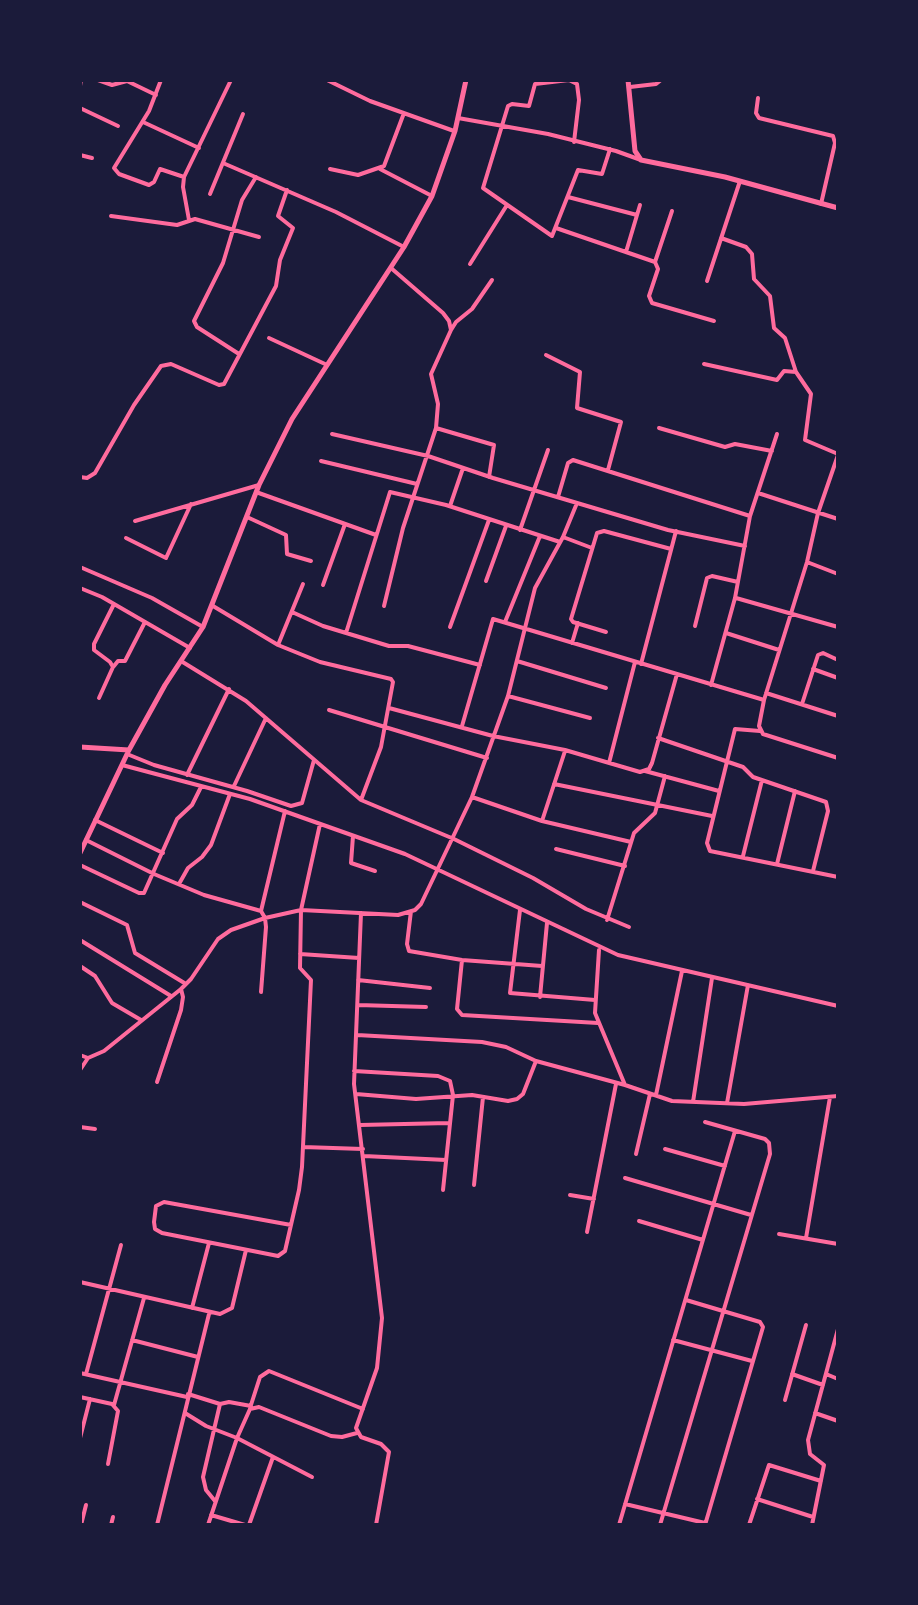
<!DOCTYPE html>
<html>
<head>
<meta charset="utf-8">
<style>
  body { margin:0 }
  #map { position:relative; width:918px; height:1605px; overflow:hidden; background:#1b1b3a; font-family:"Roboto Condensed",sans-serif }
  canvas { display:block }
  .frame { position:absolute; inset:0; border:82px solid #1b1b3a; pointer-events:none }
</style>
</head>
<body>
<div id="map">
<canvas width="918" height="1605"></canvas>
<div class="frame"></div>
</div>
<script>
const context = document.querySelector('canvas').getContext('2d');
context.lineJoin = 'round';
function shape(rows) {
  const path = new Path2D();
  for (const r of rows) {
    path.moveTo(r[0], r[1]);
    for (let i = 2; i < r.length; i += 2) path.lineTo(r[i], r[i + 1]);
  }
  return path;
}
function trace(path, color, width, dash) {
  context.strokeStyle = color;
  context.lineWidth = width;
  context.lineCap = dash ? 'butt' : 'round';
  context.setLineDash(dash || []);
  context.stroke(path);
}
trace(shape([
  [98,80,112,85,127,81,156,95],
  [161,80,149,111,114,168,119,174,149,185,154,182,160,169,184,177],
  [327,80,370,101,454,131],
  [80,86,81,80],
  [630,87,656,84,661,80],
  [758,98,756,113,759,118,833,136,835,143,821,204],
  [80,108,118,126],
  [458,118,548,134,616,151,641,160],
  [143,122,199,148],
  [574,142,579,100,577,84,569,80,535,84,529,106,512,104,508,106,483,188,552,236,578,170,602,174,610,149],
  [80,155,92,158],
  [223,163,336,212,404,247],
  [330,169,358,175,384,166,404,113],
  [380,169,432,196],
  [210,194,243,114],
  [568,197,637,215],
  [111,216,177,225,195,219,259,237],
  [189,220,183,187,184,177,231,80],
  [556,228,655,262,658,269,649,296,652,303,714,321],
  [721,238,746,247,752,254,754,279,770,296,774,328,785,338,796,372,811,394,805,440,838,454],
  [626,252,640,205],
  [655,262,672,211],
  [470,264,507,205],
  [707,281,740,181],
  [451,330,456,322,472,309,492,280],
  [269,338,325,364],
  [239,354,197,327,194,321,223,263,242,200,256,177],
  [546,355,580,372,577,408,621,422,608,470],
  [704,364,777,380,784,371,796,372],
  [436,428,494,445,489,477],
  [659,428,725,447,735,444,772,451],
  [332,434,428,456,493,478,668,530,745,546],
  [838,455,818,513,807,562,764,700,759,726,763,734,838,758],
  [321,461,417,484],
  [80,477,87,478,95,473,134,405,161,366,171,364,219,385,224,384,276,286,280,260,293,228,278,216,287,190],
  [256,492,376,535],
  [758,493,838,519],
  [558,497,568,463,573,460,750,516],
  [450,506,463,468],
  [247,517,286,535,287,554,311,561],
  [135,521,259,485],
  [520,530,548,450],
  [563,537,592,548],
  [126,538,166,558,191,504],
  [807,562,838,574],
  [80,567,152,598,203,627],
  [486,581,506,526],
  [323,585,345,524],
  [80,588,102,597,190,648],
  [736,598,838,627],
  [213,606,278,645,320,662,391,679,393,682,381,747,361,800],
  [384,606,403,528,436,428,438,404,431,374,451,330,449,321,443,313,391,268],
  [292,612,323,626,389,646,408,646,480,665],
  [505,622,540,536],
  [695,626,707,578,712,576,738,582],
  [450,627,489,520],
  [606,632,573,622,571,619,597,533,604,531,671,549],
  [346,633,390,492,446,505,560,542],
  [726,633,779,650],
  [572,643,578,623],
  [278,645,303,584],
  [181,661,246,701,361,800,454,839,533,878,586,909,629,927],
  [517,661,606,688],
  [641,664,676,531],
  [114,666,118,661,125,661,145,622],
  [813,669,838,678],
  [711,685,735,598,750,516,777,434],
  [766,693,838,716],
  [508,696,590,718],
  [99,698,113,667,110,662,94,650,94,644,114,604],
  [802,704,818,655,823,653,838,660],
  [389,708,493,736,565,750,640,772,649,769,652,763,677,674],
  [329,710,487,758],
  [462,726,493,619,764,700],
  [760,731,735,729,707,843,710,851,838,877],
  [658,738,743,767,753,777,826,802,828,811,813,871],
  [127,754,154,765,247,791,291,806,302,803,314,760],
  [609,763,635,662],
  [122,765,250,799,405,854,618,955,838,1006],
  [645,771,719,791],
  [187,775,229,689],
  [554,784,712,816],
  [234,786,266,718],
  [472,797,542,821,631,842],
  [95,820,163,853],
  [542,821,565,751],
  [353,836,351,863,375,871],
  [86,840,154,874,204,895,261,911,265,918,266,927,261,992],
  [556,849,625,866],
  [743,856,762,780],
  [777,864,795,791],
  [80,865,139,893,144,893,177,819,192,805,201,787],
  [179,884,188,868,202,857,211,845,230,794],
  [80,902,127,925,135,953,186,984],
  [520,910,510,993,595,1000],
  [261,911,285,811],
  [411,911,407,944,409,951,462,960,542,966],
  [361,913,354,1084,382,1318,377,1368,356,1428,361,1437,381,1444,389,1452,376,1525],
  [607,920,634,833,655,813,665,776],
  [80,940,171,996],
  [599,950,595,1013,625,1085],
  [300,954,359,958],
  [462,960,457,1009,462,1015,598,1023],
  [80,966,95,976,112,1003,141,1020],
  [358,980,430,988],
  [540,997,547,923],
  [358,1005,426,1007],
  [357,1035,482,1042,506,1047,536,1061,625,1085,672,1101,744,1104,838,1096],
  [80,1055,88,1058,104,1051,181,989,191,979,218,939,231,930,265,918,301,910,398,915,415,910,421,904,472,797,508,696,535,588,563,537,577,503],
  [80,1070,88,1058],
  [354,1071,438,1076,450,1081,453,1095,443,1190],
  [157,1082,181,1010,183,997,181,989],
  [356,1094,416,1099,472,1095,508,1101,517,1099,523,1094,536,1061],
  [656,1095,682,971],
  [693,1102,712,978],
  [727,1103,748,985],
  [360,1125,449,1123],
  [80,1127,95,1129],
  [303,1147,363,1149],
  [665,1149,725,1166],
  [636,1154,650,1094],
  [364,1156,446,1160],
  [625,1178,751,1215],
  [474,1185,483,1097],
  [570,1195,594,1199],
  [639,1221,703,1240],
  [291,1225,164,1202,156,1206,154,1222,155,1229,162,1233,278,1256,285,1251,299,1190,302,1167,311,980,300,968,301,910,320,824],
  [587,1232,616,1084],
  [779,1234,838,1244],
  [806,1238,830,1097],
  [80,1282,220,1314,232,1308,246,1250],
  [686,1300,760,1322,763,1327,705,1525],
  [192,1308,209,1243],
  [132,1340,198,1357],
  [673,1340,752,1361],
  [80,1373,187,1397],
  [86,1374,121,1245],
  [792,1374,823,1385],
  [826,1374,838,1379],
  [188,1394,220,1404,229,1402,251,1406],
  [80,1397,112,1404,118,1411,108,1464],
  [785,1400,806,1325],
  [114,1405,144,1298],
  [250,1408,260,1377,269,1371,363,1409],
  [185,1413,206,1426,237,1438,312,1477],
  [815,1413,838,1421],
  [80,1438,90,1399],
  [757,1499,813,1517],
  [215,1501,206,1490,203,1477,220,1404],
  [625,1504,705,1523],
  [211,1515,245,1525],
  [81,1525,86,1505],
  [111,1525,113,1517],
  [157,1525,209,1314],
  [208,1525,237,1438,250,1409,259,1407,331,1436,342,1437,357,1433],
  [249,1525,273,1457],
  [619,1525,735,1131],
  [660,1525,770,1154,769,1143,765,1139,705,1122],
  [749,1525,769,1465,821,1481],
  [812,1525,824,1465,810,1454,808,1440,838,1329]
]), '#ff6b9d', 4);
trace(shape([
  [628,80,635,151,641,160,725,177,838,208],
  [80,747,129,750],
  [80,853,129,750,165,685,203,627,259,485,292,419,404,247,432,196,455,131,466,80]
]), '#ff6b9d', 5);
</script>
</body>
</html>
